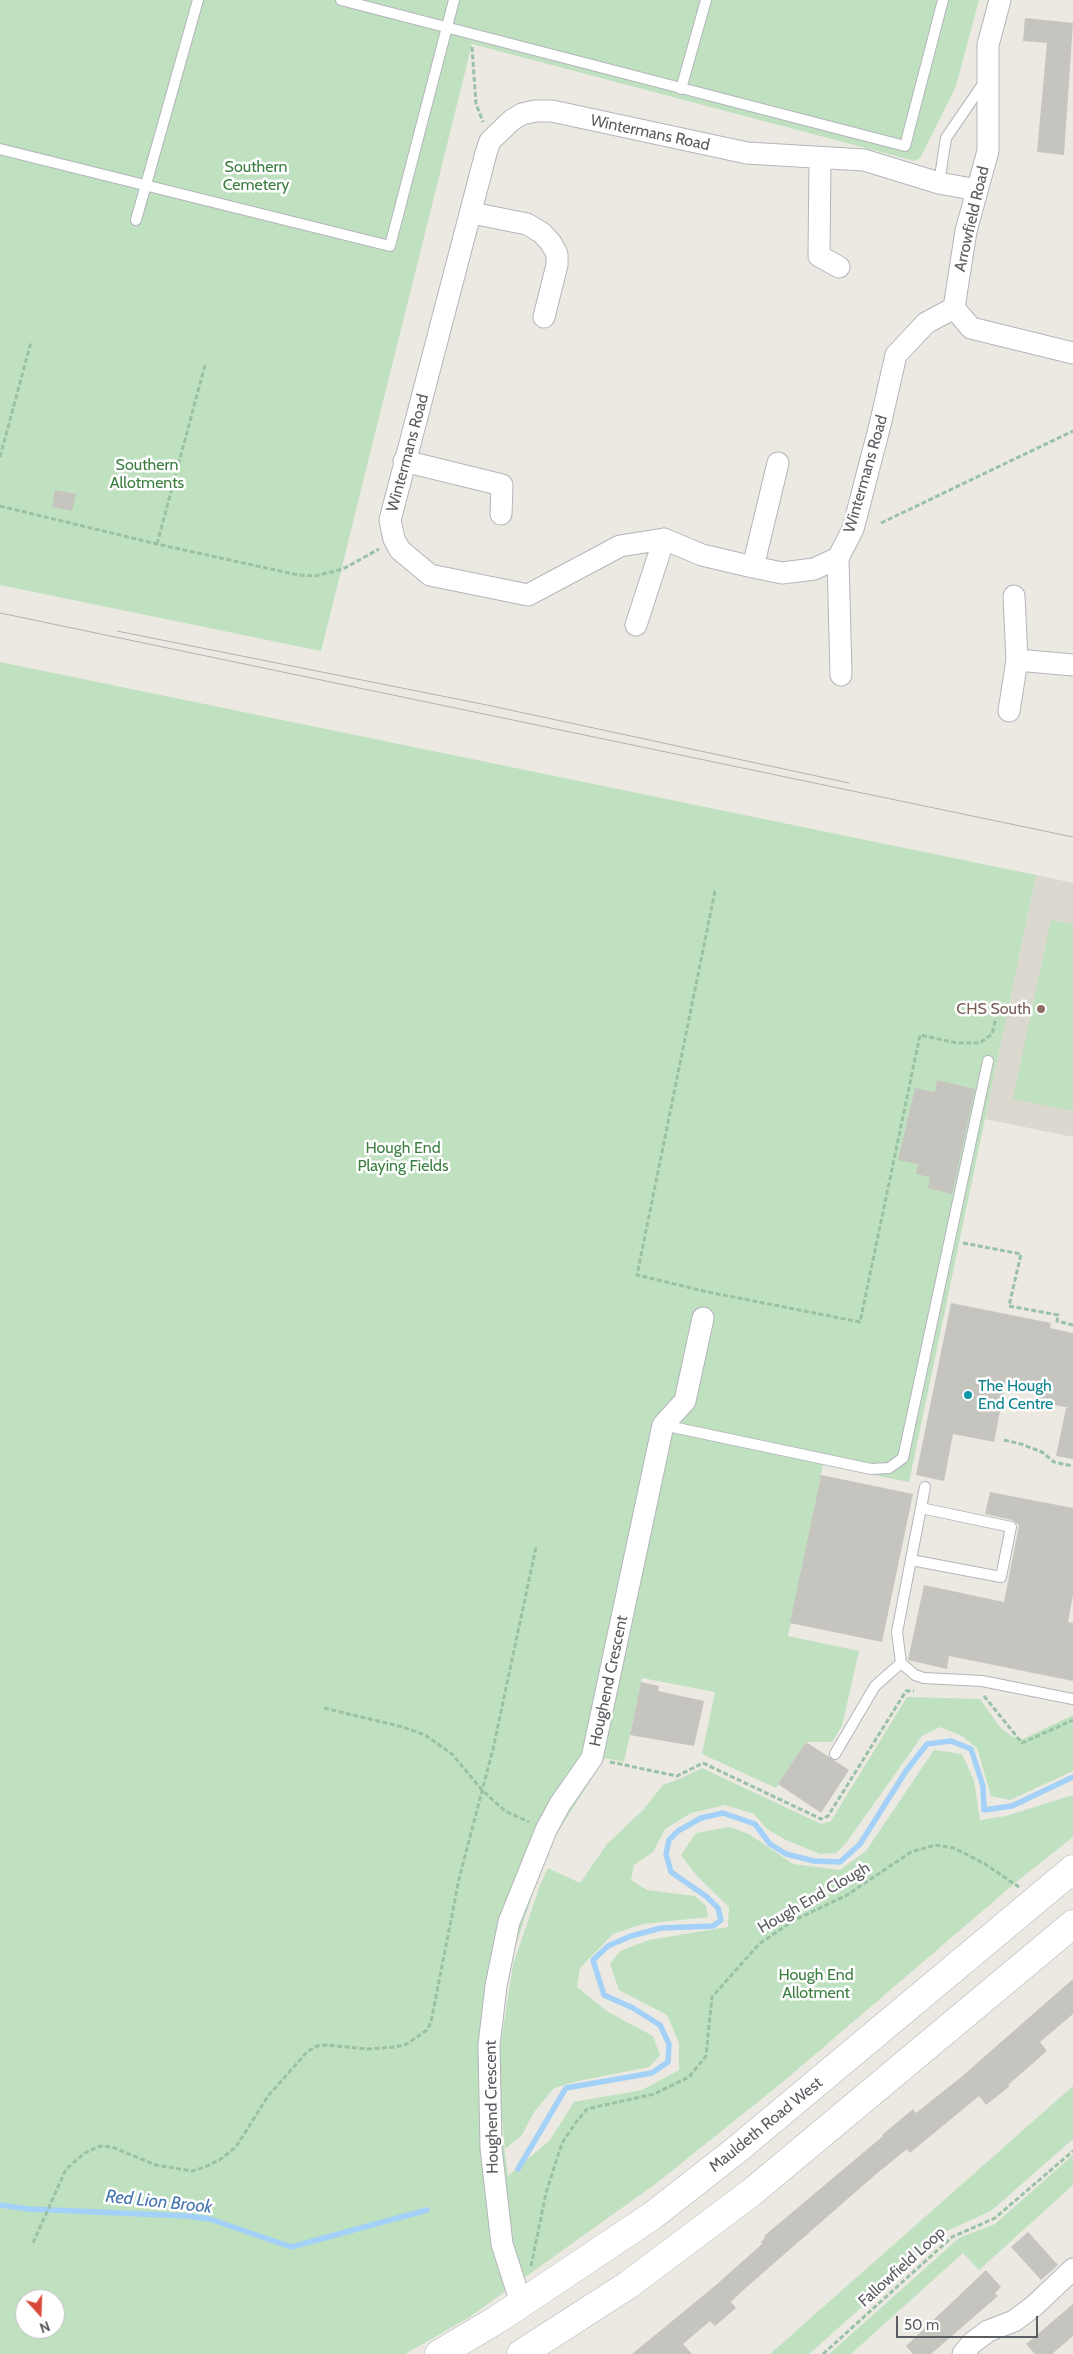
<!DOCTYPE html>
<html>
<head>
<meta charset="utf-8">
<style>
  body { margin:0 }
  #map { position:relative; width:1073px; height:2354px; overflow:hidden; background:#ebe9e1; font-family:Cabin,sans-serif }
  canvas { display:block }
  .north { position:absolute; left:15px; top:2289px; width:50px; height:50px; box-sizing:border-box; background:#fff; border:1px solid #bdbebf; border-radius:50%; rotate:160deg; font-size:14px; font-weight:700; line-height:20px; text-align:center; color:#595c60 }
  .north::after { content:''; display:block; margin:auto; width:18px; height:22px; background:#d94938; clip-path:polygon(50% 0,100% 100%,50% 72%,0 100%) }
  .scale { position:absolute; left:896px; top:2316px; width:142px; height:22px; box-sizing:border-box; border:2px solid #595c60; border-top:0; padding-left:6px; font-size:15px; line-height:18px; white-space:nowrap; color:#595c60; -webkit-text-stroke:4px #fff; paint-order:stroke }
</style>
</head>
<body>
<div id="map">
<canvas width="1073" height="2354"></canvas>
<div class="north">N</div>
<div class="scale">50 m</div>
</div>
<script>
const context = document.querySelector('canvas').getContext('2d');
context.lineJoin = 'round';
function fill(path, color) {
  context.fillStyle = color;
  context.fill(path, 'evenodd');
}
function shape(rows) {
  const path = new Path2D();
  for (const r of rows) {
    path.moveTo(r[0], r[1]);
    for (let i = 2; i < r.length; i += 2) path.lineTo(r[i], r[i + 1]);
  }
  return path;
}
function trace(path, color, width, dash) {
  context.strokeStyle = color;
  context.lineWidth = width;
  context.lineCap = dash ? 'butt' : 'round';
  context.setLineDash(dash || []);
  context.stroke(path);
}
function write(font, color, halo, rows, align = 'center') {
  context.font = font + ' Cabin,sans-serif';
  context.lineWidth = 5;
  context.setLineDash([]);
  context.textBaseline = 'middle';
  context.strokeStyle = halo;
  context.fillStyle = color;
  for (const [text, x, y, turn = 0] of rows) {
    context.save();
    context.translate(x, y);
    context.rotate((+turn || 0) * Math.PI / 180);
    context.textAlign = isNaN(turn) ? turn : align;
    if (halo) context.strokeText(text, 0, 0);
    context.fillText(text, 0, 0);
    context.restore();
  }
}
fill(shape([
  [1036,875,1073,883,1073,1137,985,1119]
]), '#dbd8cf');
fill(shape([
  [0,0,979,0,956,86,920,158,915,161,472,44,321,651,0,585],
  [0,662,1036,875,909,1482,823,1465,788,1636,859,1651,842,1726,832,1742,806,1742,776,1788,702,1754,715,1692,642,1678,624,1762,605,1758,557,1833,533,1893,510,1963,497,2048,497,2094,508,2176,550,2140,574,2102,642,2090,679,2070,679,2043,667,2015,619,1990,610,1964,620,1951,649,1940,728,1927,729,1907,697,1876,681,1855,696,1833,730,1827,749,1834,793,1864,840,1870,866,1851,934,1750,962,1754,974,1781,980,1820,1006,1816,1073,1795,1073,1837,1015,1883,784,2081,658,2182,468,2318,405,2354,0,2354],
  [25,2299,55,2299,55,2329,25,2329],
  [1051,920,1073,924,1073,1111,1013,1099],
  [907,1697,980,1699,1000,1727,1011,1736,1023,1739,1073,1715,1073,1771,1010,1800,991,1796,977,1748,962,1736,940,1727,922,1736,846,1843,836,1853,820,1854,786,1840,767,1829,754,1814,725,1805,691,1813,665,1829,653,1852,634,1865,631,1880,647,1890,695,1896,706,1906,708,1917,643,1924,613,1934,580,1968,577,1987,608,2012,653,2036,660,2055,649,2067,578,2081,554,2088,534,2112,522,2135,505,2149,500,2098,500,2048,513,1965,540,1885,548,1868,580,1883,607,1844,643,1810,663,1785,682,1778,702,1768,821,1824,831,1821],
  [1073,2086,1073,2139,991,2211,947,2231,809,2354,770,2354],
  [1073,2155,1073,2185,979,2270,963,2253,851,2354,829,2354,959,2238,995,2224]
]), '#bfe1c0');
trace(shape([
  [518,2169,566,2088,652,2073,668,2062,669,2044,660,2025,633,2008,604,1995,593,1960,608,1946,631,1936,661,1928,713,1926,721,1920,718,1908,707,1897,671,1872,666,1854,669,1840,678,1831,701,1818,723,1813,755,1824,770,1844,786,1854,814,1861,840,1862,860,1844,906,1771,927,1744,951,1741,971,1749,983,1786,984,1810,1012,1806,1073,1777],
  [0,2205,30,2209,187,2216,210,2219,291,2247,427,2210]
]), '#a4d1f7', 5.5);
fill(shape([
  [1025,18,1073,23,1064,155,1037,152,1047,43,1023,41],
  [55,490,76,494,72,511,52,507],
  [937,1080,975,1089,952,1194,928,1188,930,1177,916,1174,918,1164,898,1160,915,1088,935,1092],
  [951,1303,1051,1323,1050,1328,1073,1333,1073,1459,1056,1456,1066,1408,1070,1408,1036,1401,1039,1388,1006,1381,994,1442,953,1434,944,1481,916,1475],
  [821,1475,913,1494,882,1642,790,1623],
  [990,1492,1073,1508,1073,1595,1068,1622,1073,1623,1073,1681,949,1656,947,1669,908,1660,924,1585,1004,1602,1019,1525,1012,1520,985,1514],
  [641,1682,659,1686,658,1691,704,1701,694,1746,630,1735],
  [806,1742,849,1770,821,1813,778,1784],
  [1073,1979,1073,2014,1040,2042,1047,2051,1008,2085,1010,2086,986,2105,979,2096,910,2153,907,2149,875,2175,740,2293,731,2302,736,2308,715,2326,710,2321,683,2344,692,2354,632,2354,716,2285,762,2244,761,2242,765,2238,764,2236,883,2136,882,2135,913,2109,916,2113,960,2078],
  [1028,2232,1058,2265,1041,2280,1011,2247],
  [986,2270,1001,2287,995,2293,998,2296,931,2354,913,2354,906,2346],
  [1073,2304,1073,2336,1052,2354,1035,2354,1026,2344]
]), '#c6c4be');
const lane = shape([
  [341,0,905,146,943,0],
  [681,89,706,0],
  [0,149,390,246,454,0],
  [939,183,946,138,985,81],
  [136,220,198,0],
  [663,1425,871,1469,889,1468,903,1458,988,1061],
  [925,1487,897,1632,901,1663,915,1675,924,1678,982,1681,1073,1699],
  [911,1560,1001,1577,1011,1527,921,1508],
  [835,1754,875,1686,901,1663]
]);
const street = shape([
  [1000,0,988,45,988,151,966,231,954,308,971,328,1073,353],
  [820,158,819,256,839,267],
  [472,213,527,224,542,233,551,243,557,254,557,265,544,317],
  [954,308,926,323,896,355,880,425,853,529,838,558,814,569,782,573,753,567,702,555,664,539,620,546,528,595,430,575,400,550,394,539,390,520,486,153,490,141,512,120,522,114,535,111,552,111,747,153,864,160,939,183,977,190],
  [404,461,502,485,501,514],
  [838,558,841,675],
  [753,567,778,463],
  [636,625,664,539],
  [1017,660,1073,665],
  [1009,711,1017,660,1014,596],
  [521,2303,502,2244,491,2148,489,2045,496,1986,509,1922,546,1830,560,1804,592,1758,663,1425,685,1401,703,1318],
  [963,2354,972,2343,988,2331,1014,2321,1034,2306,1073,2269]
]);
const secondary = shape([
  [439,2354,498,2319,652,2216,735,2151,1073,1869],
  [521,2354,628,2285,752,2192,1073,1924]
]);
trace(lane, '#b3b6ba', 12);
trace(street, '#b3b6ba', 23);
trace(secondary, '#b4b7bc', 29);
trace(shape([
  [472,47,476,104,483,122],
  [0,457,31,342],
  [0,506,157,544,298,575,315,576,343,569,379,549],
  [881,523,1073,431],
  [157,544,205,365],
  [715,891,637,1275,708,1292,860,1322,920,1035,957,1043,980,1043,992,1034,996,1018],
  [963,1243,1021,1254,1009,1306,1058,1315,1057,1321,1073,1325],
  [1004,1440,1021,1444,1042,1452,1054,1462,1073,1466],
  [984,1696,1022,1743,1073,1720],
  [324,1708,403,1727,425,1735,452,1754,482,1790,505,1811,529,1822],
  [610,1762,677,1776,703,1763,821,1819,828,1816,906,1691,914,1691],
  [33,2243,66,2169,85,2153,100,2146,112,2147,156,2165,192,2171,205,2167,221,2159,236,2147,268,2096,307,2052,317,2046,327,2045,368,2049,395,2047,407,2044,427,2030,431,2022,459,1879,493,1749,536,1547],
  [531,2266,546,2193,562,2143,577,2121,587,2109,654,2094,689,2077,706,2056,712,1997,759,1944,793,1921,847,1895,911,1852,935,1845,954,1848,985,1864,1019,1887],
  [823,2354,952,2237,995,2218,1073,2151]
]), '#99c1a5', 3, [5, 2.5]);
trace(lane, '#fff', 10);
trace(street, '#fff', 21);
trace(secondary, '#fff', 28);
trace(shape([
  [0,613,1073,837],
  [117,631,487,705,849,783]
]), '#b1b2b2', 1);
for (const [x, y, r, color] of [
  [1041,1009,5,"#8d6e63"],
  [968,1395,5,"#0f9aa8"]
]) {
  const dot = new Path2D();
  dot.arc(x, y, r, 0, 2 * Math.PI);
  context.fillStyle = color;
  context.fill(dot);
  trace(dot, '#fff', 2);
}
write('16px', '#595c60', '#fff', [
  ["Wintermans Road",650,133,12],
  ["Arrowfield Road",972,219,-77],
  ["Wintermans Road",408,453,-75],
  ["Wintermans Road",866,474,-74],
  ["Houghend Crescent",609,1681,-78],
  ["Hough End Clough",814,1898,-30],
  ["Houghend Crescent",492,2107,-91],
  ["Mauldeth Road West",766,2125,-39],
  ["Fallowfield Loop",902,2267,-42]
]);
write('16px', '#3b7e40', '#fff', [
  ["Southern",256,167],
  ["Cemetery",256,185],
  ["Southern",147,465],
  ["Allotments",147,483],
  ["Hough End",403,1148],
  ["Playing Fields",403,1166],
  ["Hough End",816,1975],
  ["Allotment",816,1993]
]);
write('16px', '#785e54', '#fff', [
  ["CHS South",1031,1009]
], 'right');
write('16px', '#0d838f', '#fff', [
  ["The Hough",978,1386],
  ["End Centre",978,1404]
], 'left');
write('italic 18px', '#4777af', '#fff', [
  ["Red Lion Brook",159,2202,6]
]);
</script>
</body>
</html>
